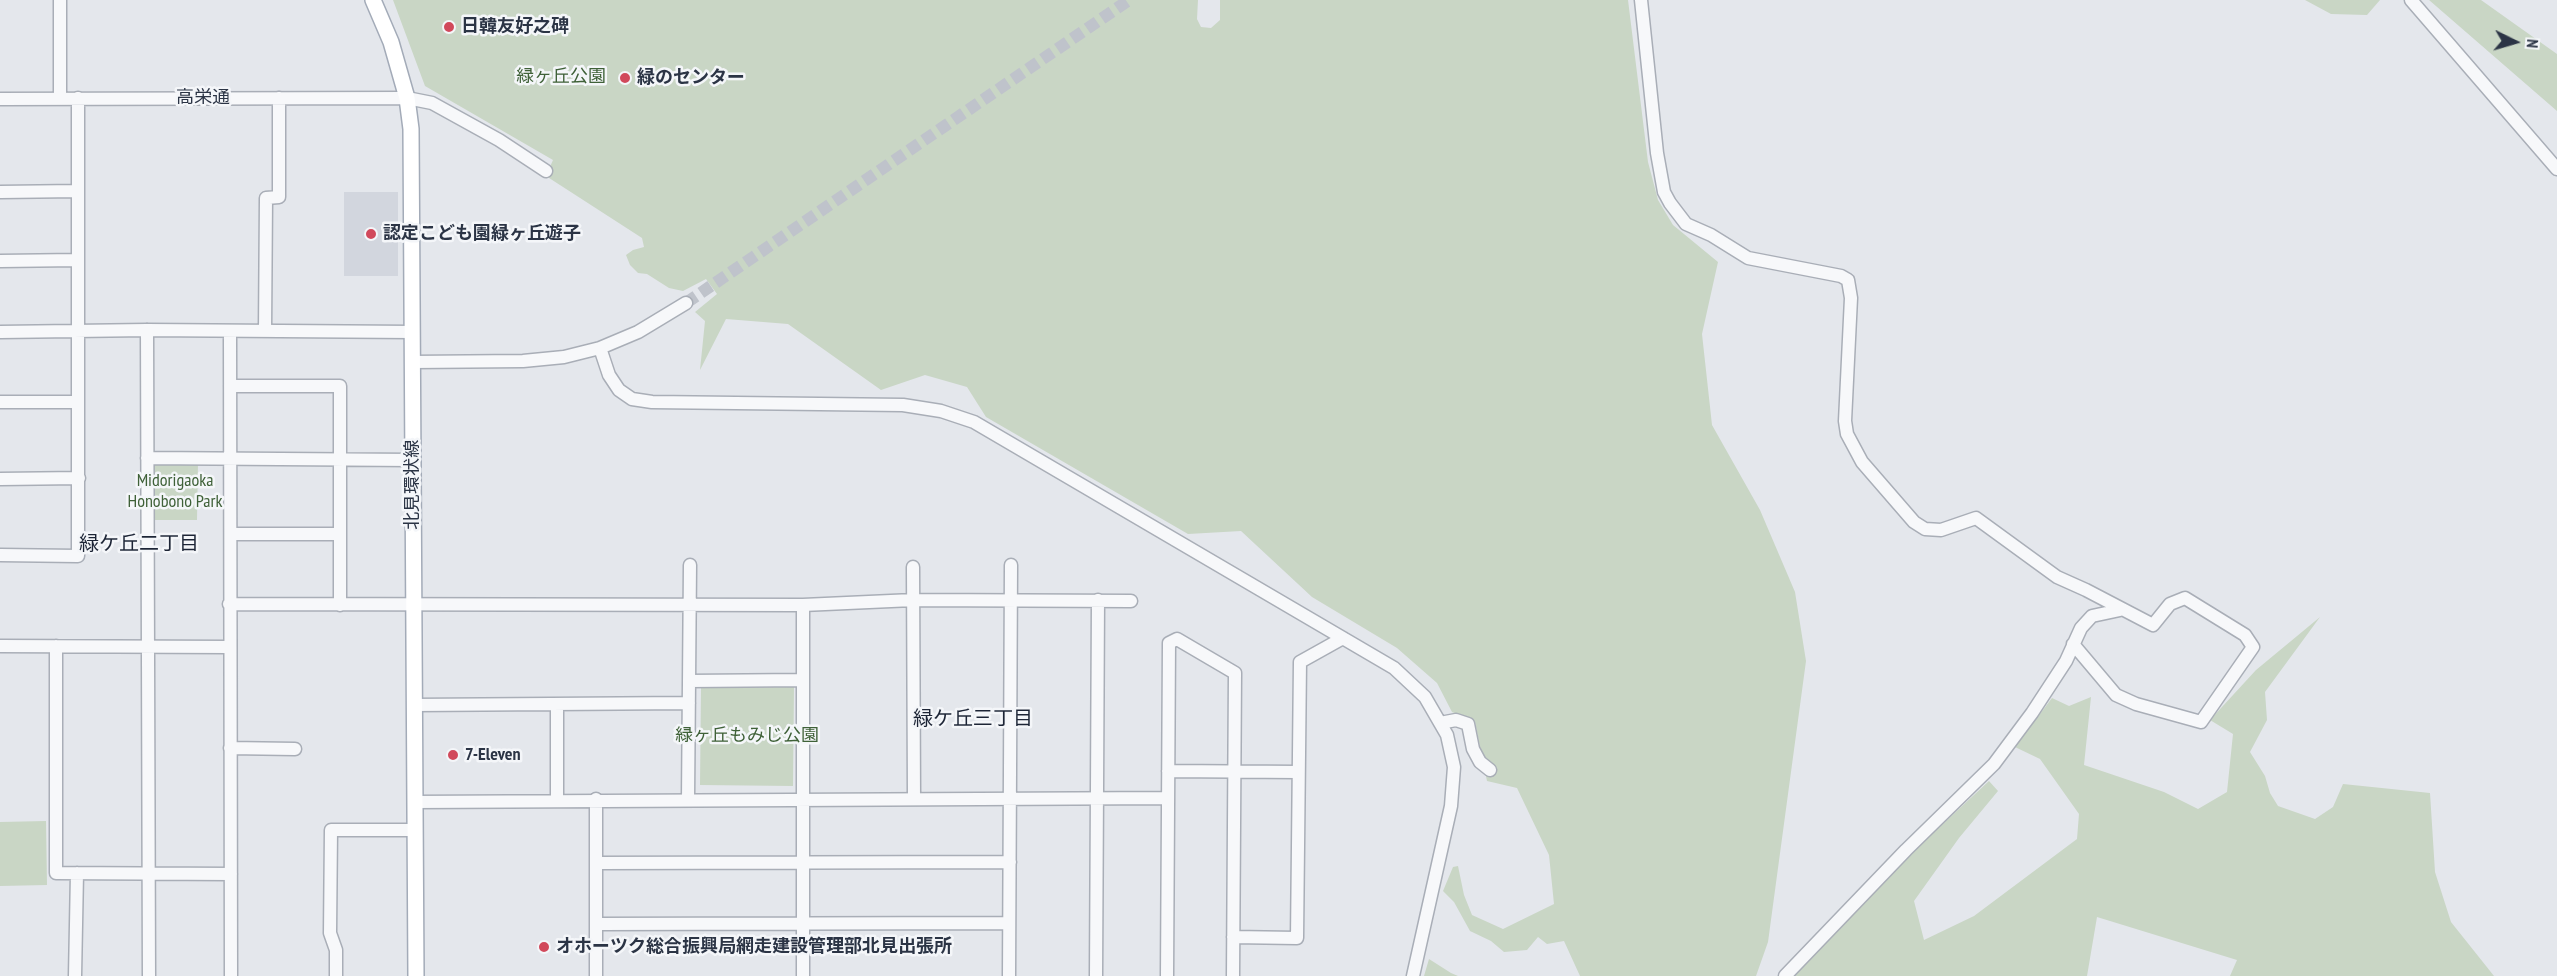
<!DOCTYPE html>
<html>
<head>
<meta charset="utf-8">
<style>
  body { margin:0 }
  #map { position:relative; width:2557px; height:976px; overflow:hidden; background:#e4e7ec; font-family:"PT Sans Narrow",sans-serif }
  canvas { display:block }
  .north { position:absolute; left:2485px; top:12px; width:60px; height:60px; -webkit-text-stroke:4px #f4f6f9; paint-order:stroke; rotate:95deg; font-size:16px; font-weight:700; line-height:24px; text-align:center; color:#2b3445 }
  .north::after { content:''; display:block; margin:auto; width:21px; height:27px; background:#2b3445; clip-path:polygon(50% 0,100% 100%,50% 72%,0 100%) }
</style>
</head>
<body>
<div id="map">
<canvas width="2557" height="976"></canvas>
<div class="north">N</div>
</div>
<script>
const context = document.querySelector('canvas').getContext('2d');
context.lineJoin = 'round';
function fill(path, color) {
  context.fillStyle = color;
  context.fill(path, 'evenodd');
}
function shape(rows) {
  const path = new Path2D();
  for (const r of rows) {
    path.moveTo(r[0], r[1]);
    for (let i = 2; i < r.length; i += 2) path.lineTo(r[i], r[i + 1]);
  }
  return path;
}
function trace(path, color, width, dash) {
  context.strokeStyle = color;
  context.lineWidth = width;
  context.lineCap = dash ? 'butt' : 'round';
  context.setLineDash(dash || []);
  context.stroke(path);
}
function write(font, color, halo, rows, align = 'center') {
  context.font = font + ' "PT Sans Narrow","Noto Sans JP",sans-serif';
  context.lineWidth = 5;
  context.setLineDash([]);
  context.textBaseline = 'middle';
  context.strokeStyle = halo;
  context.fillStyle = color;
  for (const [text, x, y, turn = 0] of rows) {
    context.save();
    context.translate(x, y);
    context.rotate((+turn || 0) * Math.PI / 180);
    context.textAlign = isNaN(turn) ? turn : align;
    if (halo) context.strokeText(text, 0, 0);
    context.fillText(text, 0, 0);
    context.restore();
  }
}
fill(shape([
  [344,192,398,192,398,276,344,276]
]), '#d2d6de');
fill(shape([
  [393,0,1198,0,1197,19,1201,27,1211,28,1220,20,1220,0,1628,0,1648,162,1658,200,1673,225,1718,262,1702,334,1712,425,1760,510,1795,592,1806,661,1768,942,1756,976,1580,976,1564,941,1547,944,1538,937,1527,950,1504,952,1491,941,1470,931,1454,902,1443,891,1453,867,1458,866,1464,895,1472,915,1503,929,1554,904,1549,855,1517,788,1487,781,1475,722,1452,712,1437,683,1397,648,1312,597,1241,531,1188,534,986,417,967,387,925,375,881,390,788,324,726,319,700,370,705,321,695,312,717,294,706,279,683,291,669,288,647,274,638,273,630,265,626,255,633,250,644,247,642,238,546,176,553,160,425,86],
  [2305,0,2380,0,2367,15,2331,14],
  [2429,0,2481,0,2557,54,2557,111],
  [154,462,198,463,197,520,153,520],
  [2320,617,2265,692,2267,720,2250,752,2265,776,2270,793,2278,806,2315,819,2333,807,2343,784,2430,793,2435,872,2451,922,2494,976,2230,976,2237,960,2097,917,2087,976,1792,976,1875,887,1989,781,1998,791,1959,838,1914,901,1924,940,1974,916,2077,839,2079,814,2040,759,2015,747,2052,698,2069,706,2091,697,2084,765,2164,792,2198,809,2227,792,2233,734,2210,720,2256,670],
  [794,687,793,786,700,785,701,688],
  [46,821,47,885,0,886,0,822],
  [1429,959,1451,973,1458,976,1424,976]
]), '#c9d6c5');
trace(shape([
  [686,303,1129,0]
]), '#bfc3cb', 12, [12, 6]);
const minor = shape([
  [1641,0,1657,153,1664,192,1670,203,1686,224,1711,235,1748,258,1841,276,1848,280,1851,298,1845,421,1847,434,1862,462,1914,522,1925,529,1941,530,1976,518,2057,577,2086,590,2153,625,2170,604,2185,598,2245,635,2253,647,2201,722,2136,704,2116,695,2073,644],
  [2411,0,2557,169],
  [60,98,60,0],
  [0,99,407,98,432,103,499,140,546,171],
  [0,192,77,191],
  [0,261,77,260],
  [147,330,149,976],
  [230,331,231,976],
  [265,331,266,198,279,197,279,98],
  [0,332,147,330,413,332],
  [600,348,609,375,619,390,632,399,652,402,903,405,941,411,974,422,1394,668,1425,697,1447,735,1454,767,1451,806,1413,976],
  [413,362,523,361,564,357,600,348,638,332,686,303],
  [230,386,340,386,340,605],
  [0,402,78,402],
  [147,458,413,460],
  [0,479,79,478],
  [231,534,340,534],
  [0,555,78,556,78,98],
  [913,567,914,799],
  [229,604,803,605,913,600,1131,601],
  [0,646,229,647],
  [56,646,56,873,231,874],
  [689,681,803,680],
  [414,705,689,703],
  [557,705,557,800],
  [1440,723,1456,720,1468,724,1473,749,1480,762,1490,770],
  [230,748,295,749],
  [1168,771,1298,772],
  [688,799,690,565],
  [415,802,1168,798],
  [597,863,1010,862],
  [597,924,1009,923],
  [1233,937,1297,938,1300,662,1343,638],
  [75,976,77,873],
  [336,976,336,950,330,933,331,830,415,830],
  [596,976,596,799],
  [803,976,803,605],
  [1009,976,1011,565],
  [1096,976,1098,600],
  [1167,976,1169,643,1177,639,1235,673,1233,976],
  [1785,976,1906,850,1994,764,2032,713,2066,661,2081,628,2092,616,2120,610]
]);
const major = shape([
  [373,0,391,42,407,98,411,129,416,976]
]);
trace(minor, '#a9aeb7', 15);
trace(major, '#a3abb8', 18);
trace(minor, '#f7f8fa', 12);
trace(major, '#fff', 15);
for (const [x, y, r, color] of [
  [449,27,6,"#d1495b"],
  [625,78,6,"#d1495b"],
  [371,234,6,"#d1495b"],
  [453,755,6,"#d1495b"],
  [544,947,6,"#d1495b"]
]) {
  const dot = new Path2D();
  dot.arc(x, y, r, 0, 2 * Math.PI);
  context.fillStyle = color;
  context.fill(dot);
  trace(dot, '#f4f6f9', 2);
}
write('bold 18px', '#2b3445', '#f4f6f9', [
  ["日韓友好之碑",461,27],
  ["緑のセンター",637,78],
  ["認定こども園緑ヶ丘遊子",383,234],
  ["7-Eleven",465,755],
  ["オホーツク総合振興局網走建設管理部北見出張所",556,947]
], 'left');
write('18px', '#3f6138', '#f4f6f9', [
  ["緑ヶ丘公園",561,77],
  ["Midorigaoka",175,481],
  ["Honobono Park",175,502],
  ["緑ヶ丘もみじ公園",747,736]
]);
write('18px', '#2b3445', '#f4f6f9', [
  ["高栄通",203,98],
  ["北見環状線",413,485,-90]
]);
write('20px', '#1d2536', '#f4f6f9', [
  ["緑ケ丘二丁目",139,544],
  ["緑ケ丘三丁目",973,719]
]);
</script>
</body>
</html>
